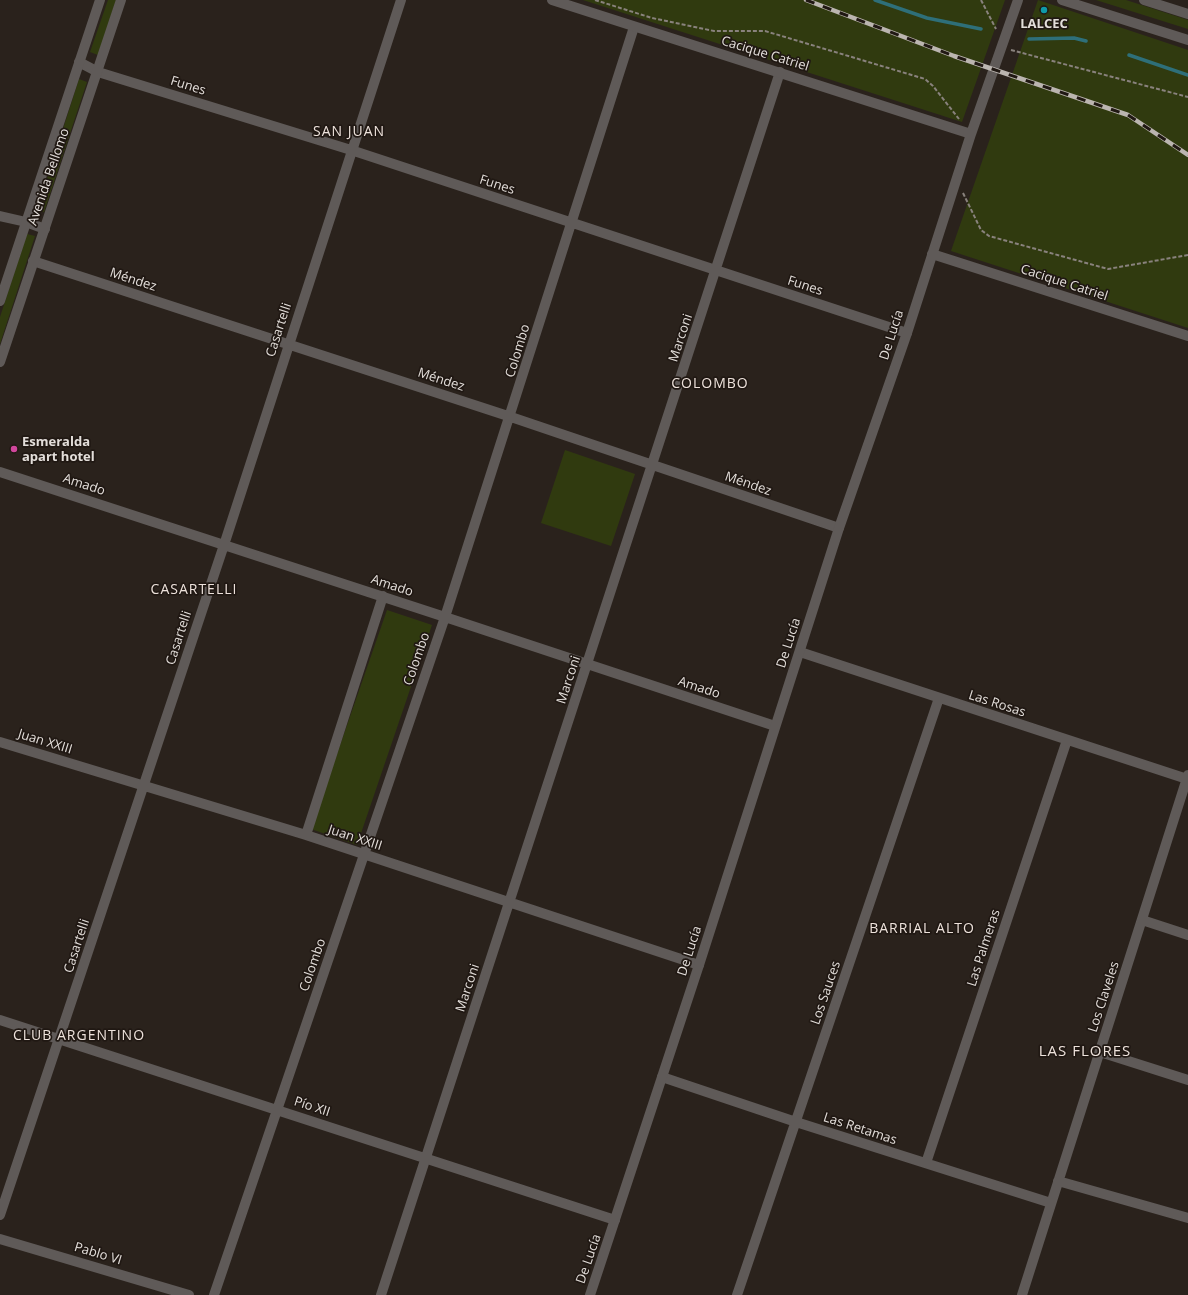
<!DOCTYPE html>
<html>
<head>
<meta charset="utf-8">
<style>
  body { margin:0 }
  canvas { display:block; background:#2a221c }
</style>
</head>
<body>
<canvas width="1188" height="1295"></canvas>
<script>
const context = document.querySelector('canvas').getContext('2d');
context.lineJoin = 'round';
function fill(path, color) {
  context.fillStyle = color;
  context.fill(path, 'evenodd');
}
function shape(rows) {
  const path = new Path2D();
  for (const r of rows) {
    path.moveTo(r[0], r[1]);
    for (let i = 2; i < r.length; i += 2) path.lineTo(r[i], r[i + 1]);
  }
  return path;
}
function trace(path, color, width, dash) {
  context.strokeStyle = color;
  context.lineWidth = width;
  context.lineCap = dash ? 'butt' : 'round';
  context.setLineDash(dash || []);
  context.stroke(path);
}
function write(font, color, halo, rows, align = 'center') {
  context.font = font + ' "Open Sans",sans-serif';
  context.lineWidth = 3.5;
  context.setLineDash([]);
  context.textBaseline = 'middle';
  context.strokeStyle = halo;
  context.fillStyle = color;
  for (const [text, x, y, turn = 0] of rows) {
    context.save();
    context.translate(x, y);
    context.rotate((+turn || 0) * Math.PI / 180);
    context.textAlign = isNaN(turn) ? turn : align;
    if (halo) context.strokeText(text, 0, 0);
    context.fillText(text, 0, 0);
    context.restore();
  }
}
fill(shape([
  [108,0,116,0,98,55,90,52],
  [583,0,1005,0,962,122],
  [1038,0,1188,50,1188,328,951,251],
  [1096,0,1126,0,1188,20,1188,29],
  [79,79,87,82,44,212,37,210],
  [27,234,35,236,0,344,0,317],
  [565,450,635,474,611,546,541,523],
  [387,610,432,625,357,845,311,829]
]), '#303a0f');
trace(shape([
  [875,0,927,18,981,29],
  [1029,39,1074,38,1086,41],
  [1129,55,1188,75]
]), '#2e6f79', 3.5);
trace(shape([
  [595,0,652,18,714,31,765,31,925,79,933,86,959,119],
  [981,0,996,29],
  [1011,50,1188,97],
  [963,193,981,230,989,236,1108,269,1188,255]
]), '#89827d', 2, [4, 2]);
trace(shape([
  [79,62,98,72,351,150,907,333],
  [0,216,26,222,45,229],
  [33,261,511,417,839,528],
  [0,472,445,617,775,726],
  [800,652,1187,779],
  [0,742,306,835,699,965],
  [306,835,383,596],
  [1142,920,1188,935],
  [0,1020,615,1220],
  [1100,1052,1188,1080],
  [662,1077,796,1122,1051,1203],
  [926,1163,1067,740],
  [1058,1181,1188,1218],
  [0,1215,224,545,401,0],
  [0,1239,189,1295],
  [214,1295,445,617,634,27],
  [381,1295,780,72],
  [737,1295,939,698],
  [1022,1295,1188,775]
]), '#5f5a58', 10);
trace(shape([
  [552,0,971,134],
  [1062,0,1188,40],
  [1144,0,1188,14],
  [932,254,1188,336],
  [0,301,100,0],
  [0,362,121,0],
  [590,1295,699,965,839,528,907,333,971,134,1018,0]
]), '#5f5a58', 10);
const rail = shape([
  [806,0,954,56,1128,115,1188,155]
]);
trace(rail, '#bbb5b0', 4.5);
trace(rail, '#201813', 3, [9]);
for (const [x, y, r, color] of [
  [1044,10,4,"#0f9aa8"],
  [14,449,4,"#d1479c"]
]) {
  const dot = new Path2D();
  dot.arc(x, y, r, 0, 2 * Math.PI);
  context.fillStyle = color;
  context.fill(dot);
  trace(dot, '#201813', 1.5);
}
write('bold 13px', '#e3deda', '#201813', [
  ["LALCEC",1044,24],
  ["Esmeralda",22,442,"left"],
  ["apart hotel",22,457,"left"]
]);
write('13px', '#e3deda', '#201813', [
  ["Cacique Catriel",765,54,17],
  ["Funes",188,86,17],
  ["Avenida Bellomo",49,177,-71],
  ["Funes",497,185,18],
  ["Méndez",133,280,18],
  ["Cacique Catriel",1064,283,18],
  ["Funes",805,286,18],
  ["Casartelli",279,330,-72],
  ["De Lucía",892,335,-72],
  ["Marconi",681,338,-72],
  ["Colombo",518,351,-73],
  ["Méndez",441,380,18],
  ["Méndez",748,484,19],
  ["Amado",84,485,18],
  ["Amado",392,586,18],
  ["Casartelli",179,638,-72],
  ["De Lucía",789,643,-72],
  ["Colombo",417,659,-71],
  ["Marconi",569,680,-72],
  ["Amado",699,688,18],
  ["Las Rosas",997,704,18],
  ["Juan XXIII",45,742,17],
  ["Juan XXIII",355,838,18],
  ["Casartelli",77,946,-72],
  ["Las Palmeras",984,948,-72],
  ["De Lucía",690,951,-72],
  ["Colombo",313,965,-71],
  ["Marconi",468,988,-72],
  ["Los Sauces",826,993,-71],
  ["Los Claveles",1104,997,-72],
  ["Pío XII",312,1107,18],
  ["Las Retamas",860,1129,18],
  ["Pablo VI",98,1254,17],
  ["De Lucía",589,1259,-71]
]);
context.letterSpacing = '1px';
write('14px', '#ede2db', '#201813', [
  ["SAN JUAN",349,132],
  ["COLOMBO",710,384],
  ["CASARTELLI",194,590],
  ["BARRIAL ALTO",922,929],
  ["CLUB ARGENTINO",79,1036]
]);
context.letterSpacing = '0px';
context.letterSpacing = '1px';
write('15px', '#ede2db', '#201813', [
  ["LAS FLORES",1085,1052]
]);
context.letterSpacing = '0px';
</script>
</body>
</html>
